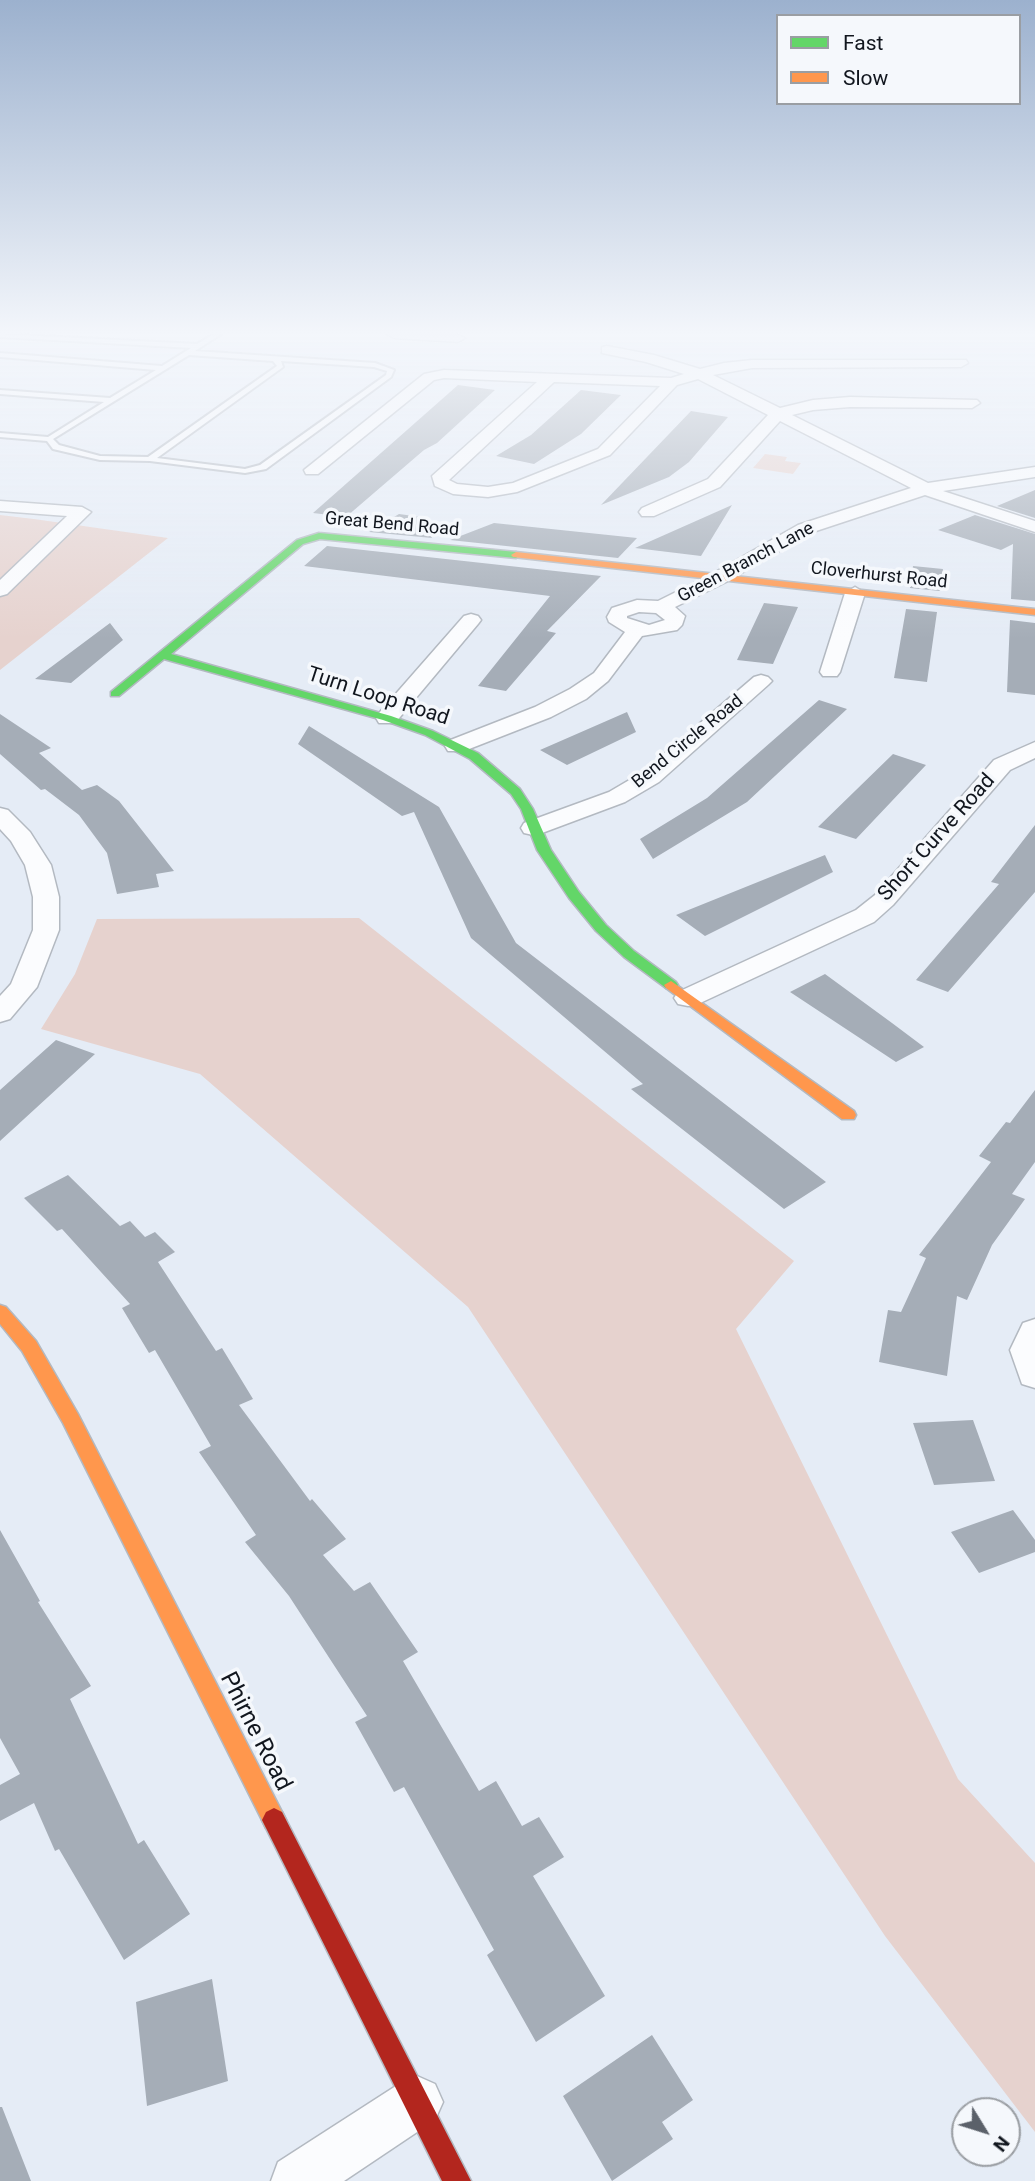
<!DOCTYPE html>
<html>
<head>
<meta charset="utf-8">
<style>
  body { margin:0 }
  #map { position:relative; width:1035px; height:2181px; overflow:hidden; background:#e5ecf6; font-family:Roboto,sans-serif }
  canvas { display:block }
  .legend { position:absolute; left:776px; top:14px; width:245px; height:91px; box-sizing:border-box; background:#f5f8fc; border:2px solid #9a9ea3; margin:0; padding:9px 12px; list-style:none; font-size:21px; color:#11161e }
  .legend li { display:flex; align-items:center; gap:14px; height:35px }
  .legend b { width:35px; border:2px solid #9a9ea3 }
  .north { position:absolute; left:951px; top:2097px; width:70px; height:70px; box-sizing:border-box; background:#f5f8fc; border:2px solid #9a9ea3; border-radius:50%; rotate:128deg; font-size:19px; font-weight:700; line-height:28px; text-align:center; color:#11161e }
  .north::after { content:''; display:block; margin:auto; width:24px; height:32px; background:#5b616a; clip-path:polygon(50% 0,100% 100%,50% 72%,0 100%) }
</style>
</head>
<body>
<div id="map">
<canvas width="1035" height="2181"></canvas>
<ul class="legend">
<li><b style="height:9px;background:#63d668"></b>Fast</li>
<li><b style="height:9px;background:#ff974d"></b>Slow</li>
</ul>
<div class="north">N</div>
</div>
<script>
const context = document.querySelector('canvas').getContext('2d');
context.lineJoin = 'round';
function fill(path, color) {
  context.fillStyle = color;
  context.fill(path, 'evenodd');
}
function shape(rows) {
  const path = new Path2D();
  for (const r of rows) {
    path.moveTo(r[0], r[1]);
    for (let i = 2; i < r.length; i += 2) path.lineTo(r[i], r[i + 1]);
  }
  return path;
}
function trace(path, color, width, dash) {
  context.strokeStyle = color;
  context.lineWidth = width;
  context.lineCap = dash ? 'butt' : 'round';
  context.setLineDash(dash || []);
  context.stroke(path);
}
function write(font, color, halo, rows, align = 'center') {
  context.font = font + ' Roboto,sans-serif';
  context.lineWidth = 7;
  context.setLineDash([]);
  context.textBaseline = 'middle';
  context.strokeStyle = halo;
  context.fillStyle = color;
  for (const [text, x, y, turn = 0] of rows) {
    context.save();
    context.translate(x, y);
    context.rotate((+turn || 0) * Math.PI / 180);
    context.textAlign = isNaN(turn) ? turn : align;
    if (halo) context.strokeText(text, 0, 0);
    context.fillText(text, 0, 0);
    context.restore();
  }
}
fill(shape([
  [765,454,787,457,785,461,801,463,793,474,753,468],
  [0,515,34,519,168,538,0,670],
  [359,918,794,1261,736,1329,958,1779,1035,1863,1035,2132,885,1936,468,1307,200,1074,41,1029,75,974,97,919]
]), '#e6d2ce');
fill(shape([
  [458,385,495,390,437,443,424,450,346,517,313,513],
  [581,390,621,395,581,434,534,464,496,456,531,435],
  [691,411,728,417,689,462,669,477,601,505],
  [1035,490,1035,518,997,506],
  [732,505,701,556,635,548],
  [399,514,421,517,432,538,369,532],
  [975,515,1035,534,1035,601,1011,599,1013,544,1001,550,938,530],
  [494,523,637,538,618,558,450,540],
  [327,546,601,576,547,631,556,633,506,691,478,686,550,596,304,566],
  [913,566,943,569,940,591,910,588],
  [764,603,798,607,773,664,737,660],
  [906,609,937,612,927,682,894,678],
  [1010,620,1035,623,1035,695,1007,692],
  [110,623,123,640,71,683,35,679],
  [819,700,847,709,747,802,653,859,640,839,707,798],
  [627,712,636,732,567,765,540,750],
  [0,714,51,748,39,753,82,790,97,785,119,801,174,871,156,874,159,887,117,894,107,853,79,815,45,789,41,790,0,754],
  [309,726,439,807,516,943,826,1182,784,1209,631,1089,643,1084,471,938,414,812,402,816,298,744],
  [893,754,926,765,856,839,818,827],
  [1035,825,1035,892,948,992,916,980,999,884,991,882],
  [825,855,833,872,705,936,676,915],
  [825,974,892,1023,924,1047,896,1062,790,992],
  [56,1040,95,1054,0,1141,0,1090],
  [1035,1090,1035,1162,1012,1194,1025,1199,992,1245,967,1300,957,1296,947,1376,879,1362,888,1310,901,1312,926,1258,919,1255,991,1162,979,1156,1006,1122,1010,1123],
  [68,1175,120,1226,130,1221,145,1237,155,1232,175,1252,158,1262,216,1351,222,1348,253,1399,239,1405,310,1501,312,1499,346,1539,323,1555,354,1591,370,1582,418,1652,403,1661,479,1791,496,1781,522,1826,539,1817,564,1857,533,1876,605,1996,536,2042,487,1955,494,1950,404,1787,394,1792,355,1722,367,1716,289,1596,245,1542,256,1535,199,1452,211,1446,155,1350,149,1353,122,1308,130,1304,62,1229,57,1231,24,1198],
  [973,1420,995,1481,934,1485,913,1423],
  [1013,1510,1035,1540,1035,1552,979,1573,951,1532],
  [0,1530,40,1601,38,1602,91,1686,70,1699,138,1844,144,1840,190,1914,124,1960,59,1849,55,1851,34,1803,0,1821,0,1785,20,1774,0,1738],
  [212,1979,228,2081,147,2106,136,2002],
  [652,2035,693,2100,662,2122,673,2139,612,2181,563,2096],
  [0,2107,2,2107,31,2181,0,2181]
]), '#a5adb7');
const lane = shape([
  [0,334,197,344,214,334,221,334,195,351,375,363,394,370,391,377,266,469,245,473,150,461,100,460,53,449,47,441,0,437,0,433,48,437,104,402,0,394,0,390,110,398,156,370,0,357,0,353,162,366,191,348,0,337,0,334],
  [189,355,273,361,277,366,148,457,100,456,59,445,53,439,189,355],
  [281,361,374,367,387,371,386,375,260,465,245,469,157,458,283,367,281,361]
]);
const street = shape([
  [387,334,456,334,465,338,458,342,394,338,387,334],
  [607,346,654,355,700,369,724,363,752,360,966,360,968,363,961,367,752,368,713,375,780,408,813,400,850,397,977,400,980,403,972,408,850,407,813,410,792,415,928,483,1035,467,1035,477,943,491,1035,521,1035,532,925,495,810,533,726,582,675,607,685,616,682,625,677,630,642,636,608,681,586,699,551,717,464,751,448,751,445,746,448,741,535,707,570,689,594,673,625,632,609,622,607,617,612,608,637,600,658,601,712,574,798,525,911,488,780,421,720,487,654,516,642,516,639,512,642,508,708,479,768,415,698,379,677,385,610,455,517,492,488,497,453,494,435,486,432,476,537,382,444,378,434,380,318,474,306,474,304,470,424,374,444,370,671,378,684,374,646,362,602,353,602,347,607,346],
  [554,382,660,386,598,449,513,483,488,487,457,484,449,480,554,382],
  [639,612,656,613,665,620,649,625,627,618,627,616,639,612],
  [0,501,82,507,91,512,7,594,0,596,0,580,67,516,0,511,0,501],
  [855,587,865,593,840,672,837,676,823,676,820,672,845,593,855,587],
  [471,614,478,616,481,620,478,624,395,723,379,723,376,718,379,713,464,616,471,614],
  [761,675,768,677,772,681,768,685,659,782,625,802,542,833,533,835,524,833,521,828,524,823,609,792,643,772,754,677,761,675],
  [1035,742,1035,758,1010,770,893,905,874,922,698,1004,688,1006,678,1004,674,998,678,992,856,910,875,895,994,760,1035,742],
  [0,808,8,810,30,832,51,865,59,897,59,930,37,987,10,1019,0,1022,0,996,11,984,33,930,33,897,25,865,11,841,0,829,0,808],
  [1035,1319,1035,1388,1022,1384,1010,1350,1023,1323,1035,1319],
  [417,2076,435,2084,443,2102,435,2120,344,2181,271,2181,278,2162,399,2084,417,2076]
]);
const fast = shape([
  [319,533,516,552,521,555,516,558,320,539,303,544,171,654,391,716,433,731,478,753,520,789,533,809,551,850,579,892,606,925,634,951,676,982,678,985,676,988,666,988,624,957,596,931,569,898,537,850,521,809,511,794,470,759,425,735,383,720,164,659,119,696,111,696,111,692,297,540,319,533]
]);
const slow = shape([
  [516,552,1035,609,1035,615,513,557,511,555,516,552],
  [671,981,854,1111,856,1115,854,1119,842,1119,666,988,664,985,671,981],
  [0,1305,6,1307,36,1341,78,1414,282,1812,286,1820,282,1828,274,1832,266,1828,63,1423,22,1351,0,1324,0,1305]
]);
const jam = shape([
  [274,1808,282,1812,471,2181,442,2181,266,1828,262,1820,266,1812,274,1808]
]);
trace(lane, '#b3b9c1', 4);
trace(street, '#b3b9c1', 3);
trace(fast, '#b3b9c1', 3);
trace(slow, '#b3b9c1', 3);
trace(jam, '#b3b9c1', 3);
fill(lane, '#fbfcfe');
fill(street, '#fbfcfe');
fill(fast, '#63d668');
fill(slow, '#ff974d');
fill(jam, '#b3261e');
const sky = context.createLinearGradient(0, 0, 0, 639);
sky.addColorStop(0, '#9cb1ce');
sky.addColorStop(0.52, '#f3f6fb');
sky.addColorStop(1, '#f3f6fb00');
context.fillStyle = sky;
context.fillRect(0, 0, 1035, 639);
write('18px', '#11161e', '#f5f8fc', [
  ["Great Bend Road",392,525,5],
  ["Green Branch Lane",746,563,-28],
  ["Cloverhurst Road",879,576,6],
  ["Bend Circle Road",688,742,-39]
]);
write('21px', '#11161e', '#f5f8fc', [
  ["Turn Loop Road",378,697,18],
  ["Short Curve Road",937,838,-48]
]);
write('24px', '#11161e', '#f5f8fc', [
  ["Phirne Road",255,1732,63]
]);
</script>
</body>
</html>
